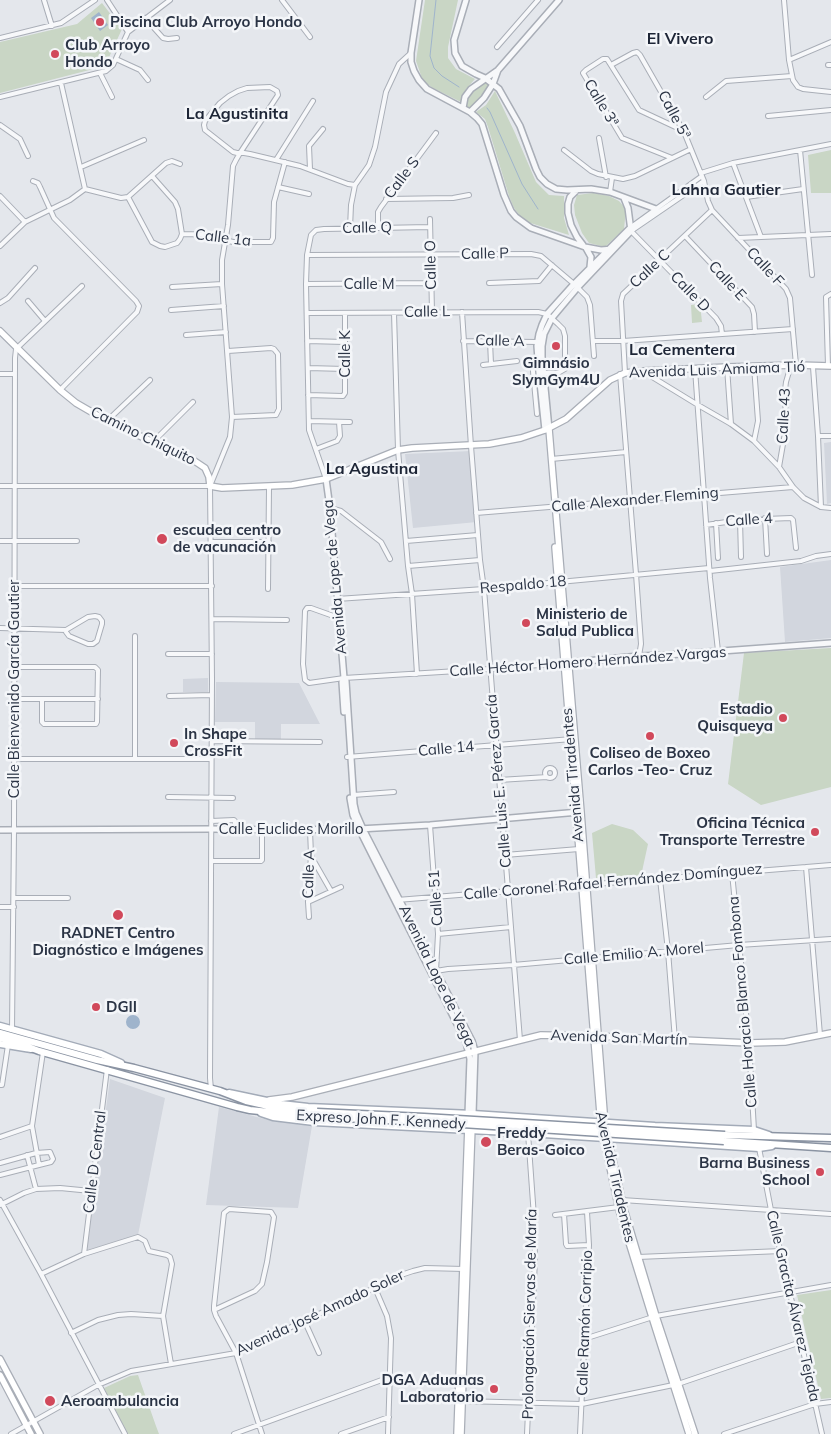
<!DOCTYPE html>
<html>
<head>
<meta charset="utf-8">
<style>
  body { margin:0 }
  canvas { display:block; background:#e4e7ec }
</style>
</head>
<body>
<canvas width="831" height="1434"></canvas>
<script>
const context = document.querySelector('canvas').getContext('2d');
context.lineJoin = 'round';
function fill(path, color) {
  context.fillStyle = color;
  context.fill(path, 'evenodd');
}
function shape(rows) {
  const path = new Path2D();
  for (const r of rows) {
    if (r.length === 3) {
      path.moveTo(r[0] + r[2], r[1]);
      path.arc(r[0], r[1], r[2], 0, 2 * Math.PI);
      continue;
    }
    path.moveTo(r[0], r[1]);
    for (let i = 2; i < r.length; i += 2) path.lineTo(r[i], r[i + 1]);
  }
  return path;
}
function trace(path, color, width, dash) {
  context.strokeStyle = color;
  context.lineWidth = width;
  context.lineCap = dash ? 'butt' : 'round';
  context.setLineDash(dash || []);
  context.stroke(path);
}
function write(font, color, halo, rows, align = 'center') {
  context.font = font + ' Mulish,sans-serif';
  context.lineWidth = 5;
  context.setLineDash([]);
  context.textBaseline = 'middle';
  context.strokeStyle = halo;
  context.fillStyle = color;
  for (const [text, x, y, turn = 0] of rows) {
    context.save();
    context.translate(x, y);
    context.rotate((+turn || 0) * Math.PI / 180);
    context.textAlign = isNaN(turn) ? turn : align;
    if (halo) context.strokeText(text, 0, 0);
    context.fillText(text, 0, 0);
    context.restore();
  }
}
fill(shape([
  [831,442,831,503,827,504,824,443],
  [471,451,477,522,413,528,405,454],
  [831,560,831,638,785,642,780,567],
  [208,678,208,692,183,692,183,679],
  [216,682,299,683,320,724,281,724,281,740,255,740,255,722,215,722],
  [110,1079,165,1098,138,1235,87,1250],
  [219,1107,272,1121,312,1126,298,1208,206,1205]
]), '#d2d6de');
fill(shape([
  [425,0,458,0,448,47,448,58,456,69,475,79,466,89,461,102,433,88,423,81,416,61],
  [102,3,122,29,105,66,0,93,0,42,77,24],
  [485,81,491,85,483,99,471,109,465,107,470,93],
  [495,91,515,133,536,182,549,195,564,196,564,218,569,235,524,221,514,208,509,196,488,127,485,119,476,112,486,105],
  [831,150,831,193,811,193,808,155],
  [593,193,609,196,619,201,626,209,624,229,605,247,589,243,582,233,575,215,574,205,577,195],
  [700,304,702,322,692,323,691,305],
  [831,648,831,787,761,805,728,784,744,653],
  [612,824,633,830,648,844,641,876,596,878,592,833],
  [831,1290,831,1398,821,1399,797,1295],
  [138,1375,156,1426,159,1434,128,1434,104,1388,130,1376]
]), '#c9d6c5');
fill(shape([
  [99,12,108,25,100,31,91,18],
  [133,1022,7]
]), '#9fb4cc');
trace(shape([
  [436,0,430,56,434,68,442,76,459,87],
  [487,108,490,112,522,184,538,209]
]), '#9fb4cc', 1);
const minor = shape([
  [44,0,52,26],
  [107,0,128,32],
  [282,0,310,37],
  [784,0,789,60,793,80,798,87,803,89,831,92],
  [145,18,163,38,168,39,177,38],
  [0,38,61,23,95,0],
  [497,47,538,0],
  [116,59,140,70,148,80],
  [789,60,831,42],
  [611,65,633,53,637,52,640,55,684,132,704,181,708,201,712,210,786,289,790,298,796,365],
  [828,65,831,65],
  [100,73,112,97],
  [61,83,85,189],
  [0,97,106,71,113,65,128,32,170,0],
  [706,97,726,81,792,76],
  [768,116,831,110],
  [0,125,20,139,28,156],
  [599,138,606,177],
  [564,150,591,171,598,174,623,179,635,176,691,149],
  [800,150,812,275],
  [672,158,622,138,583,73,586,70,603,59,607,59,639,110,684,131],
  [276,160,313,101],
  [733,163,761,237],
  [81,167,144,140],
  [310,169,309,146,323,129],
  [701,173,733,163,831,144],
  [33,181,38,183,40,187,54,218,136,301,139,306,137,312,60,390],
  [704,181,631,231,716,318,721,326,722,334],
  [278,187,309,194],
  [610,192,612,178],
  [0,196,25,222],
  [128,197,152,242,160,246,165,247,177,243,180,239,182,234,178,209,175,202,152,176],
  [746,197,803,189],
  [386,199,453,198,469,195],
  [430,219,432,312],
  [378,227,378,212,381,207,436,133],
  [631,227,702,176],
  [350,228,351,205,355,185,369,165,375,147,386,92,399,64,411,53],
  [182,234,220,235,229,241,233,242,271,242,273,238,274,202,285,162],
  [685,236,752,307,754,314,755,332],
  [738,238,831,234],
  [0,246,25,222,70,200,85,189,121,198,128,197,166,163,172,161,180,164],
  [307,255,531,254,541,256,574,284,587,297,590,305,594,356],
  [489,283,539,281,552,265],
  [306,284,432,283],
  [172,287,222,284],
  [28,301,45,321],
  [0,303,8,298,35,268],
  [171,310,224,306],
  [462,312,471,446,480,560,484,589,520,1040],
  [307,313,538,312,547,314,558,324,563,329,565,336,565,369,558,373,543,373],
  [394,313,398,450,408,566,412,594,417,674],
  [186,335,226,332],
  [307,341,345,342],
  [463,341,538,342],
  [490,341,491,364],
  [593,341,623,341,793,329],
  [228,351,271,348,274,349,278,354,279,409,276,415,232,417],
  [532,361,537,414],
  [483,365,517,361],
  [828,366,826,297,831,294],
  [727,367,731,424],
  [813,367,818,436,821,507],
  [308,368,345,369],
  [695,369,710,578,718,651],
  [644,372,698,405,731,424,754,441,779,467,793,487,804,498,821,507,831,508],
  [625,373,621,301,623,294,712,210],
  [0,374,14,374],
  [620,374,636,574,641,644,639,656],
  [308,395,343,396,345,393,345,314],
  [107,421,150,380],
  [309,421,350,422],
  [818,436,831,436],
  [754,441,758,421,754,366],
  [153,442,193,402],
  [316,449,337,441,340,436,339,422],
  [551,459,626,452],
  [779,467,786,427,785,390,786,382,791,365],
  [326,479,309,430,306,284,307,255,311,235,316,230,324,229,430,227],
  [0,486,210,486],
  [330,508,341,511,381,542,390,559],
  [476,513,793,487],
  [765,518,767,554],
  [740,520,741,557],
  [716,523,718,558],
  [706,525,740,520,791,518,793,520,796,548],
  [0,541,77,541],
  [406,541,478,535],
  [212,542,269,542],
  [408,566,480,560],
  [710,571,801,561,816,556,831,554],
  [15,586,212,586],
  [268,589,269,487],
  [337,599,484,589,709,568],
  [339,618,311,608,307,608,305,611,303,664,305,680,309,683,344,678,490,669,564,663],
  [212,619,287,620],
  [0,628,66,630,88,617,95,616,99,617,102,621,102,624,97,641,93,644,88,644,69,636,66,632,66,630],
  [168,654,212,654],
  [15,667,95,667,98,670,97,722,96,724,44,724,42,722,42,699],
  [169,696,212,695],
  [15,699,98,699],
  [212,741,320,742],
  [347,757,572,739],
  [135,758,135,636],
  [15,759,211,759],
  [550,773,5],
  [499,780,547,777],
  [353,795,394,792],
  [168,797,233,798],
  [211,821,234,820,235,821,235,830],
  [430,825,438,934,436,971],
  [505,855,579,849],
  [311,856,331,891],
  [212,861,261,861,262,860,262,830],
  [806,867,820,1035],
  [732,873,749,1043,754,1130],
  [660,879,668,951,675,1040],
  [14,898,68,898],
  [397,900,831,865],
  [308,902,341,887],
  [0,907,14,907],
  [309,917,308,902,311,855,310,830],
  [438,934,511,927],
  [436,971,448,969,513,965,739,945,831,939],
  [12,1030,14,830,15,358,16,349,82,286],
  [0,1085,2,1085,8,1045],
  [211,1089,210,1078,212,679,210,486,230,437,232,417,222,284,222,260,228,225,233,166,236,160,240,153,278,95,277,91,270,87,247,88,238,91,229,96,220,103,205,121,204,125,205,130,233,152,237,153,244,153,250,154,300,166,348,184,355,185],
  [0,1137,32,1126],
  [759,1148,771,1210,822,1434],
  [27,1155,36,1189],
  [0,1163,36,1153,50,1152,53,1159,51,1162,39,1165],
  [0,1175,39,1165,32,1126,43,1052],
  [0,1200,41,1274,125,1434],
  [622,1200,831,1214],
  [0,1205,24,1193,36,1189,60,1188,91,1191],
  [564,1214,566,1244,567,1246,589,1245],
  [555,1215,619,1207],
  [84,1254,107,1069],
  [638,1257,781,1251],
  [41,1274,84,1254,138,1237,145,1241,149,1251,167,1255,170,1257,172,1264,163,1316,171,1364],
  [375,1288,387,1316,391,1338,388,1434],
  [214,1310,255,1291,262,1284,267,1262,274,1217,271,1212,229,1209,224,1213,214,1306,214,1310,216,1316,236,1353,262,1434],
  [305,1322,319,1353],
  [71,1333,98,1320,118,1315,131,1314,163,1316],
  [584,1339,656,1316,831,1285],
  [460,1401,582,1404,678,1384,801,1342],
  [11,1434,98,1385,131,1371,236,1353,404,1274,413,1271,425,1268,464,1269],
  [234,1434,390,1377],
  [341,1434,389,1417],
  [527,1434,535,1259,534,1217,528,1133],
  [580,1434,589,1245,587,1212],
  [724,1434,815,1404,831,1402]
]);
const tertiary = shape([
  [419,0,411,53,411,62,414,71,419,80,427,89,470,112,477,118,482,124,504,195,511,211,516,217,531,228,585,247,601,250,613,249],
  [466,0,454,40,455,53,462,66,476,74,485,78,499,89,520,126,536,169,540,177,547,184,556,189,567,190,591,189,610,192,656,209],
  [463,108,465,97,471,89,498,70,559,0],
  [470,112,484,98,493,84,498,70],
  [577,190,570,197,568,204,568,213,571,225,577,237,583,245],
  [586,248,591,257,590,267],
  [549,429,542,357,542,346,544,334,552,318,578,287,631,231,628,208,624,198],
  [545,430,539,373,537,346,539,334,542,325,547,314,574,284,629,229],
  [326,479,330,508,344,678,346,681,354,804,356,813,363,829,472,1041,475,1051,473,1114],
  [565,663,639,656,667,655,831,643],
  [344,678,342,682,344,712],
  [350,798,353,815,359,829,466,1042,470,1059,468,1114],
  [0,830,211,829,285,830,359,829,430,825,579,812]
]);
const secondary = shape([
  [0,331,60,390,76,403,107,421,193,460,205,468,209,477,210,486,222,488,292,485,326,479,398,450,412,448,489,444,521,438,545,430,566,419,610,380,625,373,643,371,727,367,796,365,831,366],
  [549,429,581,812,605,1125],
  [555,547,601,1126],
  [269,1100,292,1097,541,1035,594,1036,749,1043,785,1042,831,1033],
  [607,1134,624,1209,656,1316,695,1434],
  [603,1135,619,1210,652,1317,689,1434],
  [0,1359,40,1434],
  [0,1375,31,1434],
  [457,1434,468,1126],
  [461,1434,472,1126]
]);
const primary = shape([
  [0,1026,101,1054,121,1063],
  [0,1044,31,1049],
  [229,1093,281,1104,308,1107,473,1114,655,1126,754,1130,769,1135],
  [261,1113,273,1117,314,1122,528,1133,759,1148,772,1146]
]);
const trunk = shape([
  [0,1033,97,1060,134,1068,220,1091,246,1101,282,1109,317,1112],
  [0,1038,18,1043,39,1051,237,1107,250,1110,316,1117],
  [725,1135,831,1138],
  [724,1141,831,1148]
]);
trace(minor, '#a9aeb7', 6);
trace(tertiary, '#a9aeb7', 8);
trace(secondary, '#a9aeb7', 8);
trace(primary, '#a3abb8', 9);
trace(trunk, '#8b94a3', 9);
trace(minor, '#f7f8fa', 4);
trace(tertiary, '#f7f8fa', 5);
trace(secondary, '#fff', 5.5);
trace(primary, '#fff', 6);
trace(trunk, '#fff', 6);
const trunkBridge = shape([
  [317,1112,424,1117,725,1135],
  [316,1117,431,1122,724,1141]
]);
trace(trunkBridge, '#8b94a3', 9, []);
trace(trunkBridge, '#fff', 6);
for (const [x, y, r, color] of [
  [100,22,5,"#d1495b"],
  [55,54,5,"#d1495b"],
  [556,346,5,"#d1495b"],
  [162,539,6,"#d1495b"],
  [526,623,5,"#d1495b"],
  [783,718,5,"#d1495b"],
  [650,736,5,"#d1495b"],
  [174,743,5,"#d1495b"],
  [815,832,5,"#d1495b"],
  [118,915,6,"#d1495b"],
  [96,1007,5,"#d1495b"],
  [486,1142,6,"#d1495b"],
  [820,1172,5,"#d1495b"],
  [494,1389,5,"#d1495b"],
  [50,1401,6,"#d1495b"]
]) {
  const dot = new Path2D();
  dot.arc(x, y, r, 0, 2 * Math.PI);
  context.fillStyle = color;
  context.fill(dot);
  trace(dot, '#f4f6f9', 2);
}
write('bold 15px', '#2b3445', '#f4f6f9', [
  ["Piscina Club Arroyo Hondo",110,22],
  ["Club Arroyo",65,45],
  ["Hondo",65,62],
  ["Gimnásio",556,363,"center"],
  ["SlymGym4U",556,380,"center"],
  ["escudea centro",173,530],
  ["de vacunación",173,547],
  ["Ministerio de",536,614],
  ["Salud Publica",536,631],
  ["Estadio",773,709,"right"],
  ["Quisqueya",773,726,"right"],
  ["In Shape",184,734],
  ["CrossFit",184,751],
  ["Coliseo de Boxeo",650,753,"center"],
  ["Carlos -Teo- Cruz",650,770,"center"],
  ["Oficina Técnica",805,823,"right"],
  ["Transporte Terrestre",805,840,"right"],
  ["RADNET Centro",118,933,"center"],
  ["Diagnóstico e Imágenes",118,950,"center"],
  ["DGII",106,1007],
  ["Freddy",497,1133],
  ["Beras-Goico",497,1150],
  ["Barna Business",810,1163,"right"],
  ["School",810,1180,"right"],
  ["DGA Aduanas",484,1380,"right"],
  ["Laboratorio",484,1397,"right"],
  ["Aeroambulancia",61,1401]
], 'left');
write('15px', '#2b3445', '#f4f6f9', [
  ["Calle 3ª",601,103,59],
  ["Calle 5ª",674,115,62],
  ["Calle S",402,178,-53],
  ["Calle Q",367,228,-1],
  ["Calle 1a",223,238,7],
  ["Calle P",485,254,-1],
  ["Calle O",431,265,-91],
  ["Calle F",765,267,47],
  ["Calle C",650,269,-43],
  ["Calle E",727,281,47],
  ["Calle M",369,284],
  ["Calle D",690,292,46],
  ["Calle L",427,312,-1],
  ["Calle A",500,341,1],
  ["Calle K",345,354,-90],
  ["Avenida Luis Amiama Tió",717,370,-2],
  ["Calle 43",784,416,-87],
  ["Camino Chiquito",143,436,26],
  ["Calle Alexander Fleming",635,500,-5],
  ["Calle 4",749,520,-4],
  ["Avenida Lope de Vega",335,577,-95],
  ["Respaldo 18",523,585,-5],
  ["Calle Héctor Homero Hernández Vargas",588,662,-4],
  ["Calle Bienvenido García Gautier",14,689,-90],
  ["Calle 14",446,749,-5],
  ["Avenida Tiradentes",573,775,-95],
  ["Calle Luis E. Pérez García",499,781,-95],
  ["Calle Euclides Morillo",291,829],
  ["Calle A",309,874,-88],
  ["Calle Coronel Rafael Fernández Domínguez",613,882,-5],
  ["Calle 51",436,898,-94],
  ["Calle Emilio A. Morel",634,954,-5],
  ["Avenida Lope de Vega",437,976,64],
  ["Calle Horacio Blanco Fombona",743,1002,-95],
  ["Avenida San Martín",619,1038,2],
  ["Expreso John F. Kennedy",381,1120,3],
  ["Calle D Central",95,1162,-83],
  ["Avenida Tiradentes",615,1177,77],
  ["Calle Gracita Álvarez Tejada",793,1306,77],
  ["Avenida José Amado Soler",320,1313,-25],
  ["Prolongación Siervas de María",530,1314,-89],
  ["Calle Ramón Corripio",585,1323,-88]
]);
write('bold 16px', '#1d2536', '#f4f6f9', [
  ["El Vivero",680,39],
  ["La Agustinita",237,114],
  ["Lahna Gautier",726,190],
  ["La Cementera",682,350],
  ["La Agustina",372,469]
]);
</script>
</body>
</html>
